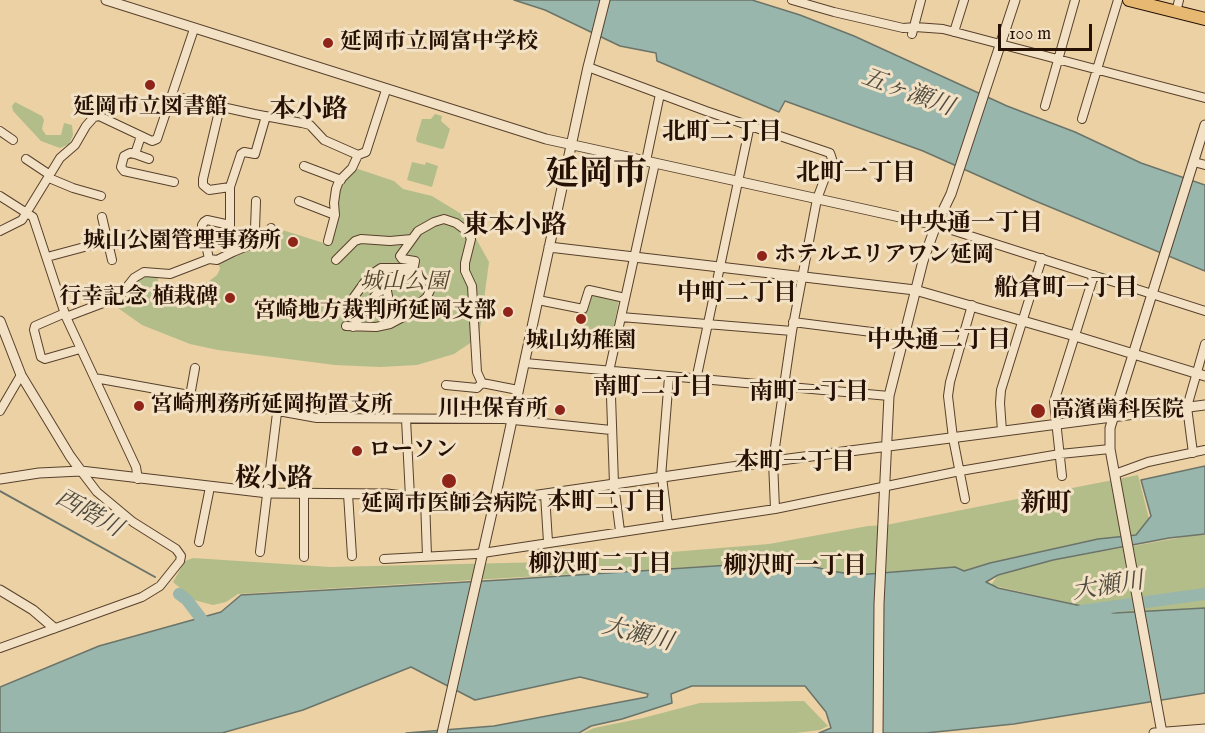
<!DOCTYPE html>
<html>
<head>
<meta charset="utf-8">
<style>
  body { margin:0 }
  #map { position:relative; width:1205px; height:733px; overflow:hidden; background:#ebd1a4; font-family:"IM FELL English",serif }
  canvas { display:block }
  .scale { position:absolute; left:998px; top:24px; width:94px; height:27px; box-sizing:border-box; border:3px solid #271004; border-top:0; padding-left:8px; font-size:18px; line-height:21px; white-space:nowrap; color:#271004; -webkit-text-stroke:4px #f2e1c4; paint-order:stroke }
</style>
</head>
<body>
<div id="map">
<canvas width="1205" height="733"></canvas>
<div class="scale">100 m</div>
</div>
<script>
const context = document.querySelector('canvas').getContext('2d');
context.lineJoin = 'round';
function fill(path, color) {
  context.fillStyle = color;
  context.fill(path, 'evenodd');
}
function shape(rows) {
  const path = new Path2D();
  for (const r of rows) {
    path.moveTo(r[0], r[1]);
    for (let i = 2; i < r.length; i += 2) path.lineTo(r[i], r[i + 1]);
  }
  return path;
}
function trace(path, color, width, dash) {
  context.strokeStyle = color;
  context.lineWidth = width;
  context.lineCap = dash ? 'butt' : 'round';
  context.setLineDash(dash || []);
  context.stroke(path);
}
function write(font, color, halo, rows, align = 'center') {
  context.font = font + ' "IM FELL English","Noto Serif JP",serif';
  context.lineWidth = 6;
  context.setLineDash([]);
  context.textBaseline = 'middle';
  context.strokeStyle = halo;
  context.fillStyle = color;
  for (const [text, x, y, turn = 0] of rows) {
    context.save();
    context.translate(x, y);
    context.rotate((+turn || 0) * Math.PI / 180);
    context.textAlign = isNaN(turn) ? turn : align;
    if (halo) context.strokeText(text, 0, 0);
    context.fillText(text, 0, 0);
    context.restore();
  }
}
fill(shape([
  [15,102,42,116,44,120,42,129,46,135,61,135,64,123,72,125,73,135,69,144,60,148,41,141,13,111,12,106],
  [435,114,442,116,441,121,450,129,444,148,442,149,417,142,416,139,422,119,431,119],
  [412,162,425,165,426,162,438,166,432,187,407,180],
  [355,168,394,181,403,189,432,196,463,215,489,262,479,337,454,354,417,365,380,367,335,365,218,350,190,344,142,325,111,303,141,275,158,275,158,284,161,294,165,296,173,295,208,282,217,275,220,269,218,262,265,240,271,242,276,228,330,245,339,215,336,195,340,184],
  [591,293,619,299,610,348,578,345],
  [1138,475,1149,519,1136,535,1098,539,964,571,955,567,857,575,831,571,791,561,238,594,226,602,213,605,194,600,173,582,185,561,193,558,330,567,550,562,769,544,868,526,886,525],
  [1201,534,1205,534,1205,608,1114,613,991,585,998,575,1053,560],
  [804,701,828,726,820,730,796,733,583,733,594,728,643,718,700,703]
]), '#b2bd8a');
const water = shape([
  [514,0,752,0,800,15,854,36,1007,106,1075,132,1141,163,1205,185,1205,271,1033,200,923,151,785,101,779,112,657,61,656,53,620,46,545,10,514,0],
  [1205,466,1205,534,1169,538,1053,560,998,575,986,582,998,588,1114,613,1205,608,1205,693,1014,724,926,733,819,733,831,728,826,712,805,686,692,686,671,694,672,703,622,719,591,726,579,733,406,733,494,726,647,697,648,694,580,677,475,700,411,667,303,710,222,733,0,733,0,687,99,646,221,612,241,595,501,580,791,561,831,571,857,575,955,567,964,571,990,563,1098,539,1136,535,1151,516,1141,480,1205,466]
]);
fill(water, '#99b6ac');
trace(water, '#6b7469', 1.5);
trace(shape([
  [0,491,155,577]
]), '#6b7469', 2);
trace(shape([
  [179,594,187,600,209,629],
  [1081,611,1205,594]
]), '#99b6ac', 12);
const minor = shape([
  [792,0,834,12,903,28,915,27,943,29,1205,98],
  [1176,12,1179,0],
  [954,32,964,0],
  [912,34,921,0],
  [588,67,706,111,830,153,832,159,817,199,792,331,773,461,775,509],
  [172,96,254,114,302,123,310,125,324,140,358,155,366,152,386,90],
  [1045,106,1075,0],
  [220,107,203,179,203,185,209,190,230,187],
  [1082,119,1118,0],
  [0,131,13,140],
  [141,136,135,154,130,153,124,156,121,167,124,171,174,182],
  [135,154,149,159],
  [26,159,50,175],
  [646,161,660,94],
  [1194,162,1205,165],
  [304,166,341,180],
  [49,178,73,188,101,196],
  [0,196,33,217,66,317,136,467,138,479],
  [299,201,335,215],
  [102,217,112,260],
  [936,225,1205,311],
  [0,231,22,220,60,158,75,145,86,126,94,117,99,116,152,141,157,139,194,29],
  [230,233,253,232,255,229,256,201],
  [328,241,335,215,334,203,336,189,339,181,352,168,358,155],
  [233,252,267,238,271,228],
  [47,257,133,234],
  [209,259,202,225,204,222,207,220,230,225],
  [336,260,355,241,361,239,390,241,412,239],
  [538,300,583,309,589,290,625,298],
  [349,304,369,276,381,268,409,268,414,266,415,261,402,259,400,256,418,231,434,222,444,219,456,223,468,232,471,239,465,263,465,271,472,286,477,372,482,383,518,390],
  [65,313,35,326,34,330,41,357,45,359,80,349],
  [66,317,119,297,134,278,144,272,170,274,209,259,217,260,233,252,230,247,230,187,241,154,244,152,255,154,266,116],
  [621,317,792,331],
  [793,322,903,336],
  [346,326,376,327,390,324,405,316,427,297,431,288,429,282,422,277,399,270],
  [353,327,377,293,383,290,387,291,388,296],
  [525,363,889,396],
  [95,378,317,418,504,419,611,430],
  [696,380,750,125],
  [446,385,477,388,482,383],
  [190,396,195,368],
  [0,411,21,375],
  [406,419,410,497],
  [1002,431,1000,403,1001,390,1042,258],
  [1193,453,1187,407,1205,344],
  [1115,474,1148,462,1205,450],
  [1062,476,1054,402,1094,275],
  [661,477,669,377],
  [662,477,668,525],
  [304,494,304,557],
  [348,494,352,556],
  [545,494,548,542],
  [425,499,427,556],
  [965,499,953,438,948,396,950,382,972,305],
  [620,531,614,484,610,367,655,163],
  [199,542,210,487],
  [260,552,277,413],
  [384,559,476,554,775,509,960,471,1060,454,1110,449],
  [0,648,142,597,160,586,180,561,181,556,176,549,133,522,97,492,81,471]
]);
const tertiary = shape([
  [106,0,546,139,936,225],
  [549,247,915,290,1075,336,1205,376],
  [0,321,21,375,70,456,81,471],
  [0,479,39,473,81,471,268,493,387,494,435,500,504,500,773,461,1205,405],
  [0,590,33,610,54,628],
  [442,733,495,499,588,67,605,0],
  [878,733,879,604,889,396,923,261,936,225,951,194,1015,0],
  [1154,733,1205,729],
  [1162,733,1110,449,1110,428,1205,125]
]);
const trunk = shape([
  [1129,0,1205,19]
]);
trace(minor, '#58402c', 10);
trace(tertiary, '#58402c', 11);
trace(trunk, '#271004', 14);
trace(minor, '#f2e1c4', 8);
trace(tertiary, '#f2e1c4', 9);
trace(trunk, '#e6b872', 12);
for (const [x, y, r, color] of [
  [328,43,6,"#8f2418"],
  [150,85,6,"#8f2418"],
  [293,242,6,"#8f2418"],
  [762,256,6,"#8f2418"],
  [230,298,6,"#8f2418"],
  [508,312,6,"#8f2418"],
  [581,319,6,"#8f2418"],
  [139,406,6,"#8f2418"],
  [560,410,6,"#8f2418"],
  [1038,411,8,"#8f2418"],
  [357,451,6,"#8f2418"],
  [449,481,8,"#8f2418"]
]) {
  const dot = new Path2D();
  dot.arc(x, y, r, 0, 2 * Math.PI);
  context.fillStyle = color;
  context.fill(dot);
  trace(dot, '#f2e1c4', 2);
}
write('bold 22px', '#271004', '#f2e1c4', [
  ["延岡市立岡富中学校",340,43],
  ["延岡市立図書館",150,108,"center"],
  ["城山公園管理事務所",281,242,"right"],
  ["ホテルエリアワン延岡",774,256],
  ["行幸記念 植栽碑",218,298,"right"],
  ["宮崎地方裁判所延岡支部",496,312,"right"],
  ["城山幼稚園",581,342,"center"],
  ["宮崎刑務所延岡拘置支所",151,406],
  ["川中保育所",548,410,"right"],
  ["高濱歯科医院",1052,411],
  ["ローソン",369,451],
  ["延岡市医師会病院",449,505,"center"]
], 'left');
write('italic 22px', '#51442c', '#f2e1c4', [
  ["城山公園",404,283]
]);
write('italic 24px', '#4f4a3f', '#f2e1c4', [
  ["五ヶ瀬川",907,94,20],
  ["西階川",88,515,29],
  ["大瀬川",1108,588,-9],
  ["大瀬川",637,636,14]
]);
write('bold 24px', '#271004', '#f2e1c4', [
  ["北町二丁目",722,134],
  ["北町一丁目",856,175],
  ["中央通一丁目",971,225],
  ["船倉町一丁目",1066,290],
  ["中町二丁目",737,295],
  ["中央通二丁目",939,342],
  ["南町二丁目",653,389],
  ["南町一丁目",809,394],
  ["本町一丁目",795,464],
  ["本町二丁目",607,504],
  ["柳沢町二丁目",600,566],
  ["柳沢町一丁目",795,568]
]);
write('bold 26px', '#271004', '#f2e1c4', [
  ["本小路",309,112],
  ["東本小路",515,228],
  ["桜小路",274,481],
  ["新町",1046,506]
]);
write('bold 34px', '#271004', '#f2e1c4', [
  ["延岡市",596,177]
]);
</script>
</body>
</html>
